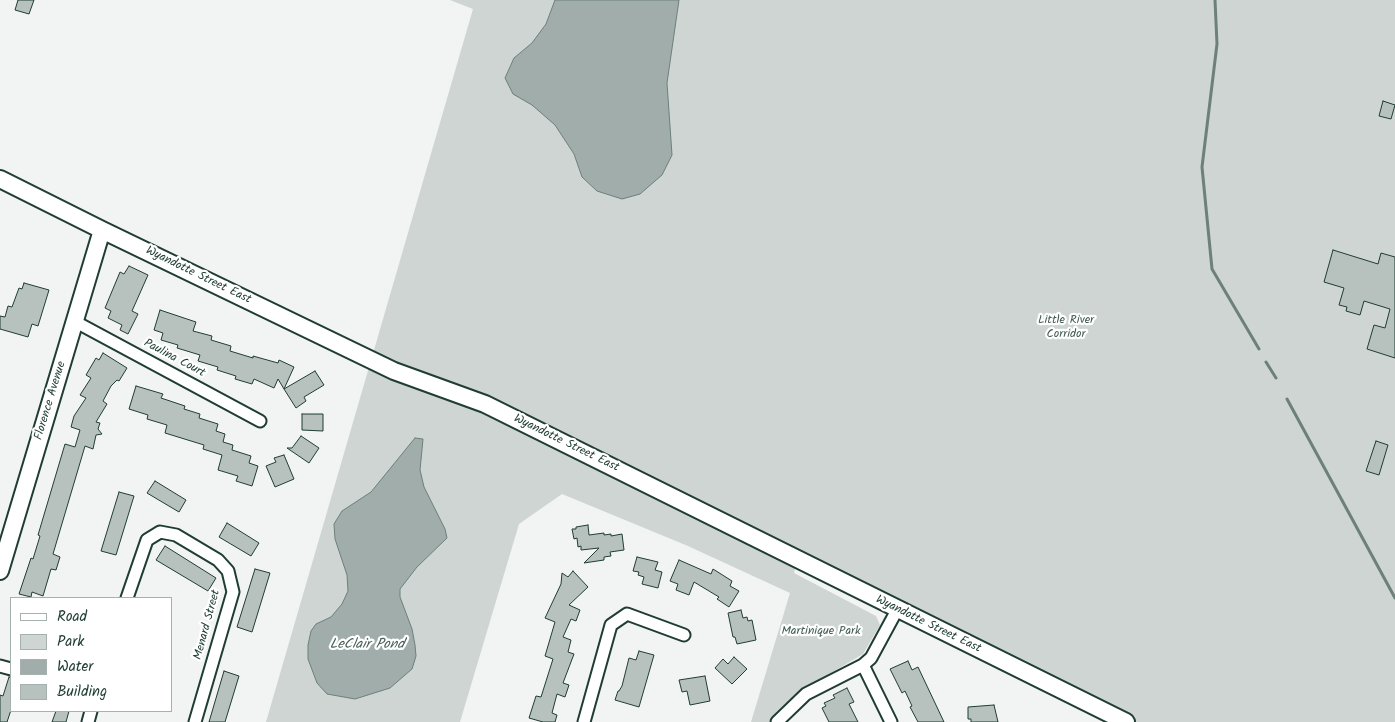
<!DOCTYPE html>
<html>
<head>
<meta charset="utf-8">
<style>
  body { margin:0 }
  #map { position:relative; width:1395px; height:722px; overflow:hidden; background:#f2f3f3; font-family:Kalam,sans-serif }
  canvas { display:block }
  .legend { position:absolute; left:10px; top:597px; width:162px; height:115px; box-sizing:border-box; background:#fff; border:1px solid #a5b1ae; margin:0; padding:6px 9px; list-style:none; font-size:15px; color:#1f3d34 }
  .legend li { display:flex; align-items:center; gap:10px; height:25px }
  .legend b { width:25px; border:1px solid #a5b1ae }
</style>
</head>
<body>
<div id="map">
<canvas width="1395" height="722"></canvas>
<ul class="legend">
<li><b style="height:6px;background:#fff"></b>Road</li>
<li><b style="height:14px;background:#ced5d3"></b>Park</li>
<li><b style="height:14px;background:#a1adaa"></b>Water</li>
<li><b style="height:14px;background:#b7c1bd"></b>Building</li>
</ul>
</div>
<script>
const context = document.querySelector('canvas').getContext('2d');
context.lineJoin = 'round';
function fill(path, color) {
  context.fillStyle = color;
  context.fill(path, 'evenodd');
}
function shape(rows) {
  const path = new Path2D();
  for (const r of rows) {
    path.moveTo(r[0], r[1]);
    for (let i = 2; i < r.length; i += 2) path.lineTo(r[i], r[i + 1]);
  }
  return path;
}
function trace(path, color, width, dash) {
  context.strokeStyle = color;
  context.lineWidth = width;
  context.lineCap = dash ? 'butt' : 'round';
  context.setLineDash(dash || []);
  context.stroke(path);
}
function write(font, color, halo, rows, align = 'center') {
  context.font = font + ' Kalam,sans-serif';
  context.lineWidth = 4.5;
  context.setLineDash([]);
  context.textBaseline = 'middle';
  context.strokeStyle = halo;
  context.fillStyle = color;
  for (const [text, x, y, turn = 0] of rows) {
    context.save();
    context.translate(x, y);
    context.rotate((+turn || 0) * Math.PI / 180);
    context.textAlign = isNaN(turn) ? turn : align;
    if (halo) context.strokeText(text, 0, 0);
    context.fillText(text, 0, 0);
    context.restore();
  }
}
fill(shape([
  [450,0,1395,0,1395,722,1126,722,797,560,794,573,876,616,880,625,863,654,797,693,777,711,770,722,751,722,790,593,688,546,562,494,519,524,460,722,266,722,473,9]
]), '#ced5d3');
const water = shape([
  [555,0,679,0,667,83,672,155,662,175,640,194,622,199,597,191,582,177,574,154,555,125,532,105,513,94,505,78,514,58,532,43,546,24,555,0],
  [415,438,423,439,420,470,424,487,445,529,447,538,417,567,400,589,400,597,412,629,415,645,416,656,412,669,390,688,355,699,327,694,317,683,308,659,308,645,311,631,316,624,331,617,342,604,348,591,347,575,335,539,334,524,342,511,371,492,415,438]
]);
fill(water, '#a1adaa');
trace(water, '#6d807b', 1);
trace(shape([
  [1215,0,1217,44,1202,167,1212,269,1259,349],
  [1266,362,1276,378],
  [1287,399,1395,598]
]), '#6d807b', 3);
const building = shape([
  [18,0,34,0,29,14,15,10,18,0],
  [1383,101,1395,105,1391,119,1379,116,1383,101],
  [1333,250,1378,264,1381,253,1395,257,1395,358,1367,349,1374,325,1385,328,1390,309,1364,301,1360,315,1346,311,1347,307,1339,305,1344,288,1324,282,1333,250],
  [129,266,148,275,132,311,138,314,128,334,120,330,122,325,108,318,111,311,105,308,120,272,124,274,129,266],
  [24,283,49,290,38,326,32,324,28,337,0,329,0,316,5,317,8,306,12,307,19,288,22,289,24,283],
  [160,310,196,322,193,331,212,336,211,340,231,346,230,351,253,358,253,356,278,363,279,360,294,367,284,389,278,379,274,388,254,379,252,384,235,379,236,376,217,370,218,367,198,361,200,355,177,348,178,345,161,340,163,333,154,330,160,310],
  [103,353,127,368,119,381,117,380,111,386,103,401,107,404,96,422,100,423,98,429,102,434,96,435,93,449,85,446,53,554,60,557,56,570,51,569,43,596,32,592,31,597,19,594,31,558,33,559,40,536,38,535,65,444,75,447,80,430,71,427,74,416,86,398,80,395,91,378,86,375,96,358,99,360,103,353],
  [315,371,324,385,304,397,306,401,296,408,284,389,315,371],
  [136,386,163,394,161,398,185,406,184,409,200,414,199,418,218,424,216,431,225,434,223,442,233,445,232,450,251,456,249,463,258,466,252,486,236,481,238,476,218,470,222,455,203,449,204,445,165,433,167,425,147,419,148,415,129,409,136,386],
  [302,414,323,414,323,431,302,430,302,414],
  [301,436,319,448,309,463,287,448,292,448,301,436],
  [1376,441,1388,445,1379,475,1366,471,1376,441],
  [284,455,294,479,275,487,266,466,276,462,274,458,284,455],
  [155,481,186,500,179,512,147,493,155,481],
  [119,492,134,496,116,555,101,551,119,492],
  [227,523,259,543,251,556,219,537,227,523],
  [588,525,589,535,604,533,604,535,611,534,611,536,622,534,624,550,610,552,611,556,604,557,604,560,584,563,599,548,581,550,581,546,578,547,577,538,574,539,572,529,576,529,576,527,588,525],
  [165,546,216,578,208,591,156,560,165,546],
  [637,557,658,562,655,570,662,572,658,588,642,584,644,577,638,575,639,572,633,571,637,557],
  [679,560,711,574,713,569,732,581,730,586,739,591,729,607,717,599,719,597,694,582,689,595,676,590,678,584,670,581,679,560],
  [255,569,270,573,252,632,237,627,255,569],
  [573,571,588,587,569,605,580,610,576,621,571,619,563,637,571,640,568,652,574,654,563,683,569,685,565,697,557,694,552,713,557,715,555,722,543,722,529,718,536,696,541,697,553,659,545,656,555,622,545,618,561,584,562,573,568,577,573,571],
  [741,610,743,618,747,617,748,621,752,620,756,640,737,644,735,637,733,637,728,613,741,610],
  [639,651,654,655,639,707,615,700,618,691,619,691,622,686,629,658,636,660,639,651],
  [734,657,747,669,732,684,715,668,723,659,728,664,734,657],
  [908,661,912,670,918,667,944,722,918,722,910,707,912,706,905,691,902,693,890,669,908,661],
  [224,671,239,676,225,722,209,722,224,671],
  [705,676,710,701,690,705,687,691,682,692,679,680,705,676],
  [9,677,11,678,11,710,7,722,0,722,0,695,3,696,9,677],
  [847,688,854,702,849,704,858,722,829,722,822,708,826,706,824,703,835,698,833,695,847,688],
  [994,705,998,722,971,722,971,719,968,719,968,707,994,705],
  [56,711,69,711,66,722,52,722,56,711]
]);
fill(building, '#b7c1bd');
trace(building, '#1f3d34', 1);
const street = shape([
  [74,321,260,421],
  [127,598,147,540,160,532,176,535,218,560,228,571,233,592,195,722],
  [863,665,891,722],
  [0,666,11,669],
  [88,722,91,711],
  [584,722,611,625,627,614,684,635],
  [777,722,806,694,863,665,871,658,897,610]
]);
const secondary = shape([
  [0,179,102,230,394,371,485,404,1126,722],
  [0,571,102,230]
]);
trace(street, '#1f3d34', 15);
trace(secondary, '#1f3d34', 20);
trace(street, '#fff', 11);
trace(secondary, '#fff', 16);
write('12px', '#1f3d34', '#fff', [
  ["Wyandotte Street East",198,276,26],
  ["Paulina Court",174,359,28],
  ["Florence Avenue",51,401,-73],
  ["Wyandotte Street East",566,444,26],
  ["Menard Street",208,625,-75],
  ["Wyandotte Street East",928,625,26]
]);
write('12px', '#425b54', '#fff', [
  ["Little River",1066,321],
  ["Corridor",1066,335],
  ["Martinique Park",821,632]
]);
write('italic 14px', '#465f57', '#fff', [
  ["LeClair Pond",367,646]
]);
</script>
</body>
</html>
